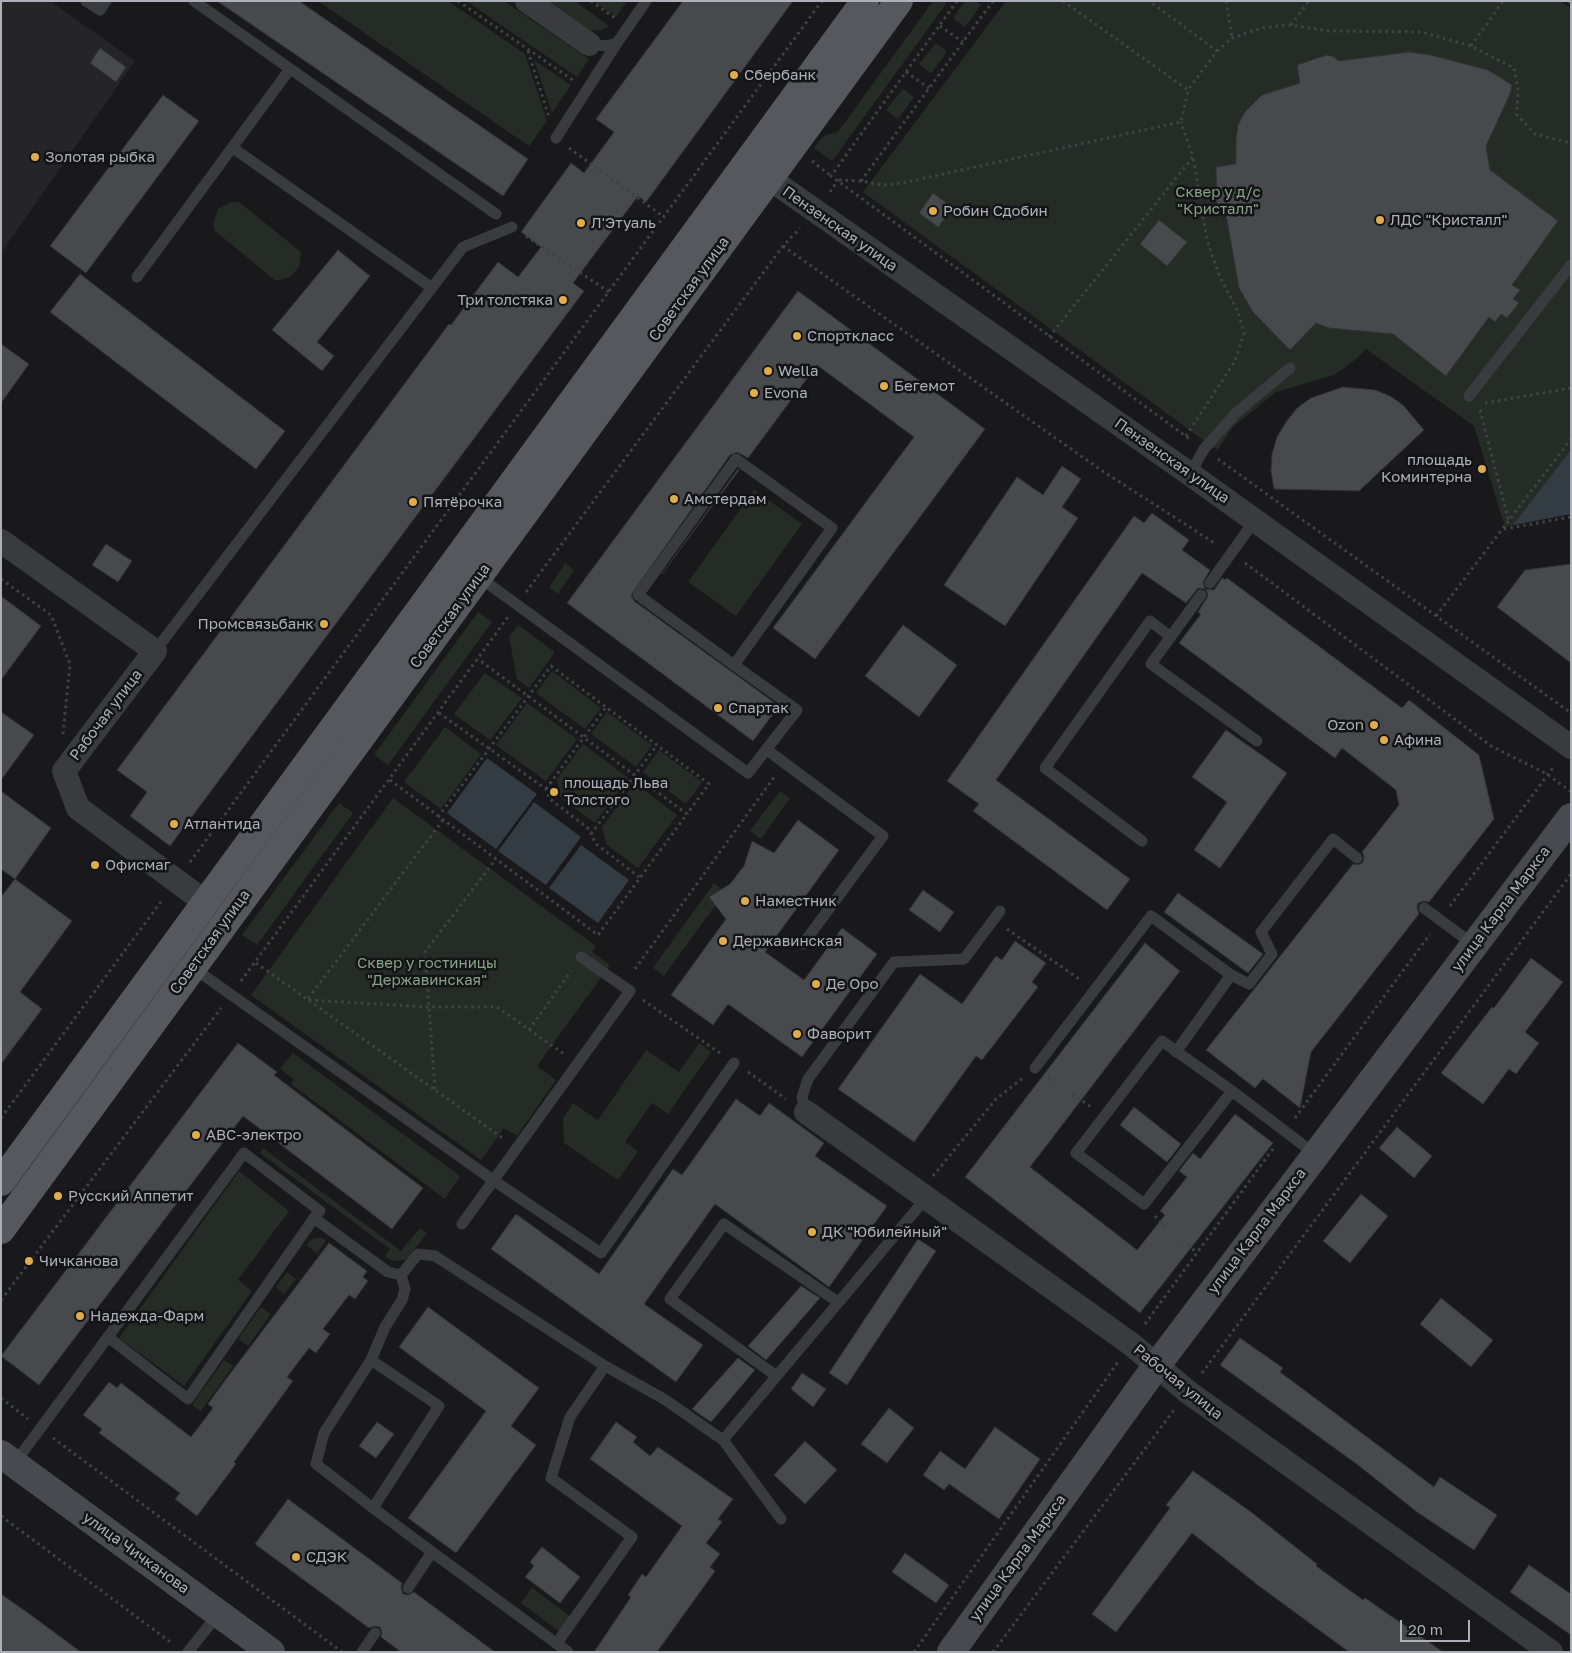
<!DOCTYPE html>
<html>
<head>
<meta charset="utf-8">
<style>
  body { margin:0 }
  #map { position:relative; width:1572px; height:1653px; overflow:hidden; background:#19191b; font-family:"Golos Text",sans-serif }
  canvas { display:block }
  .frame { position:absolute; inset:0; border:2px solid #adb0b9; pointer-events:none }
  .scale { position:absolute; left:1400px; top:1620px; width:70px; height:22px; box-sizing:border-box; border:2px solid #adb0b9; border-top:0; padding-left:6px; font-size:15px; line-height:18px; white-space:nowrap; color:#adb0b9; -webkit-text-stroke:4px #141416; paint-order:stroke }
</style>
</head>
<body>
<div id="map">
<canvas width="1572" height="1653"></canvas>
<div class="frame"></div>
<div class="scale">20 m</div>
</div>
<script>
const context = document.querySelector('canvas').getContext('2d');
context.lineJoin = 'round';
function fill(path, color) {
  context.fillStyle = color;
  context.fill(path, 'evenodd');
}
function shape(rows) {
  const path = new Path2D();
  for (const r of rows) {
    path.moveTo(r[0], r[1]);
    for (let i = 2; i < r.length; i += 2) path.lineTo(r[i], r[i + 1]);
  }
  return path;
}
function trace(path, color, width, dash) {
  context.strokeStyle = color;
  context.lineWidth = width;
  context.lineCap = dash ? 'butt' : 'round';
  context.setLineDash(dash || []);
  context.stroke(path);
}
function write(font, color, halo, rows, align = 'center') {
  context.font = font + ' "Golos Text",sans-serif';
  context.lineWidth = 5;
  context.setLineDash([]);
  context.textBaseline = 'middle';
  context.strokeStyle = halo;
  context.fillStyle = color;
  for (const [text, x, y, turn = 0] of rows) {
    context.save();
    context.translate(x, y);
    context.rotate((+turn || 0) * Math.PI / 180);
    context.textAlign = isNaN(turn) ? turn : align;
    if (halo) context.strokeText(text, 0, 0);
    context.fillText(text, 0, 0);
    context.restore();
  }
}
fill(shape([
  [1,1,50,1,135,61,1,253]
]), '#252528');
fill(shape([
  [318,1,448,1,525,54,547,121,529,146],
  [466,1,504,1,589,59,577,77],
  [542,1,575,1,609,26,601,30,588,31],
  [594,1,627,1,616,17],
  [933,1,948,1,832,161,814,148,823,136,838,132],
  [965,1,976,1,981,5,965,27,953,18],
  [1006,1,1561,1,1571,8,1571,514,1505,527,1474,426,1366,349,1355,360,1334,375,1276,392,1234,426,1217,450,863,192],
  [936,43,947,52,931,73,919,64],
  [534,60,571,85,552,113],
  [903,89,914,97,898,119,886,110],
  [231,202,239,202,301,252,299,267,290,277,276,281,215,231,213,224,218,209],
  [754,490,802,524,736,616,688,582],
  [565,563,574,570,558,594,549,588],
  [478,612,492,622,388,765,374,755],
  [518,625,555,652,529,688,517,679,509,637],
  [552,671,601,708,585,729,536,693],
  [485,673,522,698,490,740,454,714],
  [527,703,577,739,546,781,496,745],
  [607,712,652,745,636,767,591,734],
  [445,727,481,754,441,809,404,782],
  [583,744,628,778,595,823,561,798,557,779],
  [659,750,702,782,686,804,643,772],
  [635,783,677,815,638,868,607,845,602,827],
  [780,791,790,798,761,839,750,831],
  [393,798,596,946,592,952,610,965,537,1066,556,1080,517,1136,504,1128,481,1160,251,995],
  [339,803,353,813,257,945,242,935],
  [714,883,725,892,664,976,653,968],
  [699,1043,711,1052,668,1114,652,1103,625,1142,638,1151,618,1180,564,1143,563,1118,573,1103,598,1120,646,1050,679,1072],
  [293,1053,460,1176,445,1199,291,1084,294,1080,280,1068],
  [263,1148,401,1251,420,1228,427,1233,406,1260,392,1261,385,1256,390,1249,260,1153],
  [239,1171,289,1211,238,1280,252,1291,184,1386,119,1338],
  [314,1238,322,1238,326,1241,317,1253,306,1245],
  [287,1272,296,1279,284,1294,276,1287],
  [261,1307,271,1314,248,1346,238,1339],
  [224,1360,233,1366,201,1411,192,1405],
  [532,1588,578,1622,567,1637,521,1603]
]), '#252c26');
fill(shape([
  [1571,450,1571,514,1513,525],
  [487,758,537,794,496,849,447,813],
  [534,802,581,837,546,885,498,851],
  [581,845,629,880,598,923,549,888]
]), '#333c43');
const building = shape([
  [217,1,299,1,528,159,503,196,217,1],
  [683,1,793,1,646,202,638,196,573,283,584,291,170,846,130,816,147,792,117,770,449,324,451,325,498,262,518,277,541,247,521,232,571,163,584,173,614,132,596,119,683,1],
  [100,48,126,67,116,82,90,63,100,48],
  [1409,52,1431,55,1488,70,1512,85,1510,94,1486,146,1490,170,1558,221,1512,285,1520,290,1513,299,1519,303,1507,318,1501,314,1495,322,1489,317,1446,376,1393,334,1329,328,1316,323,1290,350,1253,312,1239,288,1226,214,1217,208,1216,167,1236,164,1236,140,1238,125,1245,112,1262,95,1300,83,1297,65,1327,55,1334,57,1339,61,1409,52],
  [163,95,199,121,86,273,50,246,163,95],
  [933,193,953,208,938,227,919,213,933,193],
  [1159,220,1187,242,1167,266,1140,244,1159,220],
  [338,250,370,276,317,342,334,356,322,371,272,330,338,250],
  [80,274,285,431,256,469,50,312,80,274],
  [798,291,985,429,815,659,773,628,914,437,817,365,748,458,737,452,730,455,631,595,634,601,779,706,753,741,567,603,798,291],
  [1,344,29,364,1,403,1,344],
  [1343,387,1375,390,1390,396,1403,405,1424,430,1359,491,1274,489,1271,471,1272,454,1277,437,1286,422,1297,408,1311,398,1343,387],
  [1062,466,1081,479,1062,507,1078,518,1005,626,944,585,1017,477,1043,495,1062,466],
  [738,469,739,470,662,574,738,469],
  [1152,513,1189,540,1182,550,1210,570,1203,582,1205,589,1214,590,1222,578,1225,580,1227,578,1402,708,1409,700,1479,755,1494,819,1429,902,1424,901,1418,903,1417,908,1419,914,1311,1052,1300,1108,1263,1079,1255,1088,1206,1050,1353,864,1359,865,1363,862,1364,856,1362,852,1399,805,1396,790,1342,748,1335,758,1179,643,1201,614,1198,612,1208,596,1206,589,1198,588,1186,603,1142,573,996,780,1130,879,1107,910,973,811,979,804,947,781,1134,516,1144,523,1152,513],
  [106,544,132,561,118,582,92,565,106,544],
  [1571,564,1571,663,1497,607,1525,570,1571,564],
  [1,596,41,626,1,680,1,596],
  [903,625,957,665,919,717,865,676,903,625],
  [1,712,34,735,1,780,1,712],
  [1226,730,1287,773,1220,868,1194,850,1227,802,1192,777,1226,730],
  [1,791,51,828,15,879,1,869,1,791],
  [798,820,839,850,765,952,804,980,842,928,877,954,802,1057,728,1004,713,1025,671,995,726,919,709,897,730,884,744,866,752,841,774,853,798,820],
  [15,879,72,921,20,992,42,1009,1,1064,1,897,15,879],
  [923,890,954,912,940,932,909,910,923,890],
  [1178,893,1263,954,1248,973,1164,912,1178,893],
  [1015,941,1046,963,1032,982,1038,987,982,1060,976,1056,914,1142,838,1089,920,974,962,1004,996,956,1002,960,1015,941],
  [1145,943,1180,971,1030,1167,1137,1250,1165,1215,1160,1211,1187,1177,1179,1171,1193,1153,1200,1159,1235,1114,1273,1143,1140,1313,965,1177,1145,943],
  [1531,958,1563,982,1525,1032,1539,1043,1516,1074,1509,1069,1483,1104,1441,1073,1492,1007,1494,1008,1531,958],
  [238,1043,277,1072,274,1075,423,1188,392,1229,243,1116,39,1385,1,1356,238,1043],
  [736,1099,760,1116,769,1103,824,1143,815,1156,887,1206,829,1287,715,1204,644,1304,703,1345,676,1382,491,1249,516,1214,599,1274,673,1169,682,1175,736,1099],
  [1134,1107,1181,1144,1167,1162,1120,1125,1134,1107],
  [1397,1127,1432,1156,1414,1178,1379,1148,1397,1127],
  [1361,1194,1388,1216,1350,1263,1323,1241,1361,1194],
  [918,1239,936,1251,847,1385,829,1373,918,1239],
  [329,1243,367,1271,363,1277,368,1281,355,1299,349,1295,323,1329,330,1334,316,1353,309,1348,287,1377,293,1381,234,1462,236,1464,197,1516,175,1499,180,1493,99,1433,102,1429,83,1415,109,1382,117,1388,121,1383,191,1437,213,1408,208,1404,226,1379,329,1243],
  [801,1286,820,1298,766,1360,748,1346,801,1286],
  [1441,1298,1493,1340,1471,1367,1420,1324,1441,1298],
  [428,1307,539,1388,511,1426,536,1445,456,1553,408,1518,486,1411,399,1347,428,1307],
  [1240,1338,1283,1368,1280,1372,1434,1487,1440,1477,1497,1515,1474,1550,1417,1512,1358,1465,1220,1365,1240,1338],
  [738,1358,755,1370,711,1422,692,1409,738,1358],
  [802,1373,826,1389,813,1407,791,1389,802,1373],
  [889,1408,914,1428,887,1463,861,1444,889,1408],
  [377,1422,394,1434,376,1458,359,1446,377,1422],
  [616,1422,637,1437,633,1442,650,1456,658,1447,733,1499,718,1519,722,1522,706,1543,720,1554,710,1567,715,1571,657,1652,594,1652,631,1597,628,1595,642,1574,646,1577,682,1526,590,1459,616,1422],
  [995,1427,1040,1459,999,1519,949,1484,944,1490,923,1475,940,1451,965,1469,995,1427],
  [805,1441,837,1470,805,1504,774,1475,805,1441],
  [1193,1471,1251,1512,1317,1564,1316,1566,1363,1600,1365,1598,1443,1652,1349,1652,1259,1586,1192,1533,1116,1632,1092,1614,1170,1508,1166,1505,1193,1471],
  [288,1499,402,1583,401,1588,403,1594,408,1595,414,1592,495,1652,401,1652,381,1637,382,1633,380,1627,375,1626,369,1628,255,1544,288,1499],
  [542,1547,580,1577,560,1603,525,1577,534,1566,530,1562,542,1547],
  [905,1553,949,1585,936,1603,892,1572,905,1553],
  [1529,1565,1571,1594,1571,1635,1510,1592,1529,1565],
  [1,1594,28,1613,81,1652,1,1652,1,1594]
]);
fill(building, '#48494d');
trace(building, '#333336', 1);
trace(shape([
  [458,1,574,81],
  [591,1,615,18],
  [957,1,831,176,1191,440],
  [1063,1,1188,90,1217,51,1149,1],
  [1226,1,1232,38],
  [1568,1,1571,3],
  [1291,25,1309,1],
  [940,26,963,42],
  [1471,46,1503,1],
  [528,51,549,117],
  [1217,51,1232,38,1262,28,1290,25,1329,31,1422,32,1471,46,1514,68,1518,89,1517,115,1535,134,1571,143],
  [906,72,929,88],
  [569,148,664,217],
  [812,161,831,176],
  [839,180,861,181,882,185,902,183,1181,122,1188,90],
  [861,181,993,1],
  [830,192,838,180],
  [526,236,609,292],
  [783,246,1101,470,1216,544],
  [1049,337,1193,157,1181,122],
  [1485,403,1571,388],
  [1480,410,1509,522],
  [1186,436,1235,361,1244,333,1238,312,1219,275,1207,240,1193,157],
  [1218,459,1571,713],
  [1504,529,1571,517],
  [1245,563,1491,746,1547,774,1570,791],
  [1,579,51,615,70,664,63,734],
  [526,592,783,246,800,228],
  [1436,616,1571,439],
  [439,713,546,789,550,799,589,829,595,843,639,877],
  [390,780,598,935,687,814,478,659],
  [546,789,606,707],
  [438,817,551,666,709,784,687,814],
  [443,820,307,1000,429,1007,497,1007,564,1054],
  [591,834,657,745],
  [190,862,822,1],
  [1450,906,1555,765],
  [1007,929,1082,981],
  [256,963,504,1139],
  [635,969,775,776],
  [241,981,508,617],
  [643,1000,720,1053],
  [529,1030,571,971],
  [748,1072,786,1099],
  [1048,1077,1055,1081],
  [435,1089,425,952,496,859],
  [1072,1094,1091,1107],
  [1,1118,163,899],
  [1295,1118,1430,934],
  [933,1176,996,1099,1023,1078],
  [1155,1216,1166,1228],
  [1183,1240,1197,1253],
  [1,1300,221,1008],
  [1145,1324,1275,1146],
  [1202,1373,1571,874],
  [1,1398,28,1419],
  [53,1438,342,1652],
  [1,1516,173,1644],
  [914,1652,1118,1362],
  [993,1652,1174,1410]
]), '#404246', 3, [2.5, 4]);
trace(shape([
  [86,1,100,10,106,1],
  [194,1,496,214],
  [589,44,606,46,617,43,646,1],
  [556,138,617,43],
  [233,148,432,288],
  [137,277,290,69],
  [1469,396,1571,265],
  [1190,474,1204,449,1236,413,1290,368],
  [479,577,748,773,797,710,734,665,638,595,736,459,832,528,734,665],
  [1210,583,1255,520],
  [1201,595,1151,664,1257,741],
  [155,651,463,247,512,227],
  [767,750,883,836,803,944],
  [1142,841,1045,768,1150,621,1171,637],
  [1424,908,1474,945],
  [192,967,493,1180,601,1253,734,1063],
  [1176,1052,1231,975,1249,984,1272,954,1261,932,1333,839,1357,858],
  [1035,1068,1151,916,1231,975],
  [1232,1091,1162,1041,1076,1153,1144,1204,1232,1091,1315,1154],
  [806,1112,802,1097,808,1079,894,962,964,959,1000,911],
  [462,1224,630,991,581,957],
  [108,1337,188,1399,314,1218,388,1272,401,1275,418,1254,435,1256,605,1366,664,1399,723,1440,781,1519],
  [371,1360,385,1327,402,1300,405,1289,401,1275],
  [775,1375,670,1299,724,1224,838,1302],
  [723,1440,927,1197],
  [14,1464,244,1153,320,1211,314,1218],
  [373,1508,439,1406,371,1360,324,1433,316,1464,373,1508,432,1552,568,1652],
  [408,1588,432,1552],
  [557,1643,632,1537,551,1478,570,1417,605,1366],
  [188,1652,219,1613],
  [362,1652,375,1633]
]), '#3a3b3f', 11);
trace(shape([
  [527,1,589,44],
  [770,179,1190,474,1571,747],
  [1,541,155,651,64,771,78,808,205,902],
  [806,1112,1131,1344,1188,1392,1551,1652]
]), '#3a3b3f', 24);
trace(shape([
  [1,1454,271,1652],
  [951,1652,1157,1365,1571,817]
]), '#484a4f', 28);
trace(shape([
  [1,1182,865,1],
  [1,1230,899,1]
]), '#57585e', 28);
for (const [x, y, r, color] of [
  [734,75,5,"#e0ad4b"],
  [35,157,5,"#e0ad4b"],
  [933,211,5,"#e0ad4b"],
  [1380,220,5,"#e0ad4b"],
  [581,223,5,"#e0ad4b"],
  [563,300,5,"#e0ad4b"],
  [797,336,5,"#e0ad4b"],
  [768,371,5,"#e0ad4b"],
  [884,386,5,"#e0ad4b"],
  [754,393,5,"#e0ad4b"],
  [1482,469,5,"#e0ad4b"],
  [674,499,5,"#e0ad4b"],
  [413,502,5,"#e0ad4b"],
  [324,624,5,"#e0ad4b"],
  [718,708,5,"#e0ad4b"],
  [1374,725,5,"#e0ad4b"],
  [1384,740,5,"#e0ad4b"],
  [554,792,5,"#e0ad4b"],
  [174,824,5,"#e0ad4b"],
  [95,865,5,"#e0ad4b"],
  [745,901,5,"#e0ad4b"],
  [723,941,5,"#e0ad4b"],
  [816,984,5,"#e0ad4b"],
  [797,1034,5,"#e0ad4b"],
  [196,1135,5,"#e0ad4b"],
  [58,1196,5,"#e0ad4b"],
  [812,1232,5,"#e0ad4b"],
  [29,1261,5,"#e0ad4b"],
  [80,1316,5,"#e0ad4b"],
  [296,1557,5,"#e0ad4b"]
]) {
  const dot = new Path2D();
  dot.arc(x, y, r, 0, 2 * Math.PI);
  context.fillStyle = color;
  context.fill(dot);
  trace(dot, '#141416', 2);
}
write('15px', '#adb0b9', '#141416', [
  ["Сбербанк",744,75],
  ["Золотая рыбка",45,157],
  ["Робин Сдобин",943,211],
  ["ЛДС \"Кристалл\"",1390,220],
  ["Л'Этуаль",591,223],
  ["Три толстяка",553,300,"right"],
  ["Спорткласс",807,336],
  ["Wella",778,371],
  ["Бегемот",894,386],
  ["Evona",764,393],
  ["площадь",1472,460,"right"],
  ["Коминтерна",1472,477,"right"],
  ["Амстердам",684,499],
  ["Пятёрочка",423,502],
  ["Промсвязьбанк",314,624,"right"],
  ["Спартак",728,708],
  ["Ozon",1364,725,"right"],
  ["Афина",1394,740],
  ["площадь Льва",564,783],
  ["Толстого",564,800],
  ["Атлантида",184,824],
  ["Офисмаг",105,865],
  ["Наместник",755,901],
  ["Державинская",733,941],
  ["Де Оро",826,984],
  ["Фаворит",807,1034],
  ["АВС-электро",206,1135],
  ["Русский Аппетит",68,1196],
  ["ДК \"Юбилейный\"",822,1232],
  ["Чичканова",39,1261],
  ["Надежда-Фарм",90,1316],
  ["СДЭК",306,1557]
], 'left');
write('15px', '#86a287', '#141416', [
  ["Сквер у д/с",1218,192],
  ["\"Кристалл\"",1218,209],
  ["Сквер у гостиницы",427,963],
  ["\"Державинская\"",427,980]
]);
write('15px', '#adb0b9', '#141416', [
  ["Пензенская улица",840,229,35],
  ["Советская улица",689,289,-54],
  ["Пензенская улица",1172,461,35],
  ["Советская улица",450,616,-54],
  ["Рабочая улица",106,715,-53],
  ["улица Карла Маркса",1501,909,-53],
  ["Советская улица",210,942,-54],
  ["улица Карла Маркса",1257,1231,-53],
  ["Рабочая улица",1178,1382,39],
  ["улица Чичканова",136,1553,36],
  ["улица Карла Маркса",1018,1558,-54]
]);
</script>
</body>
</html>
